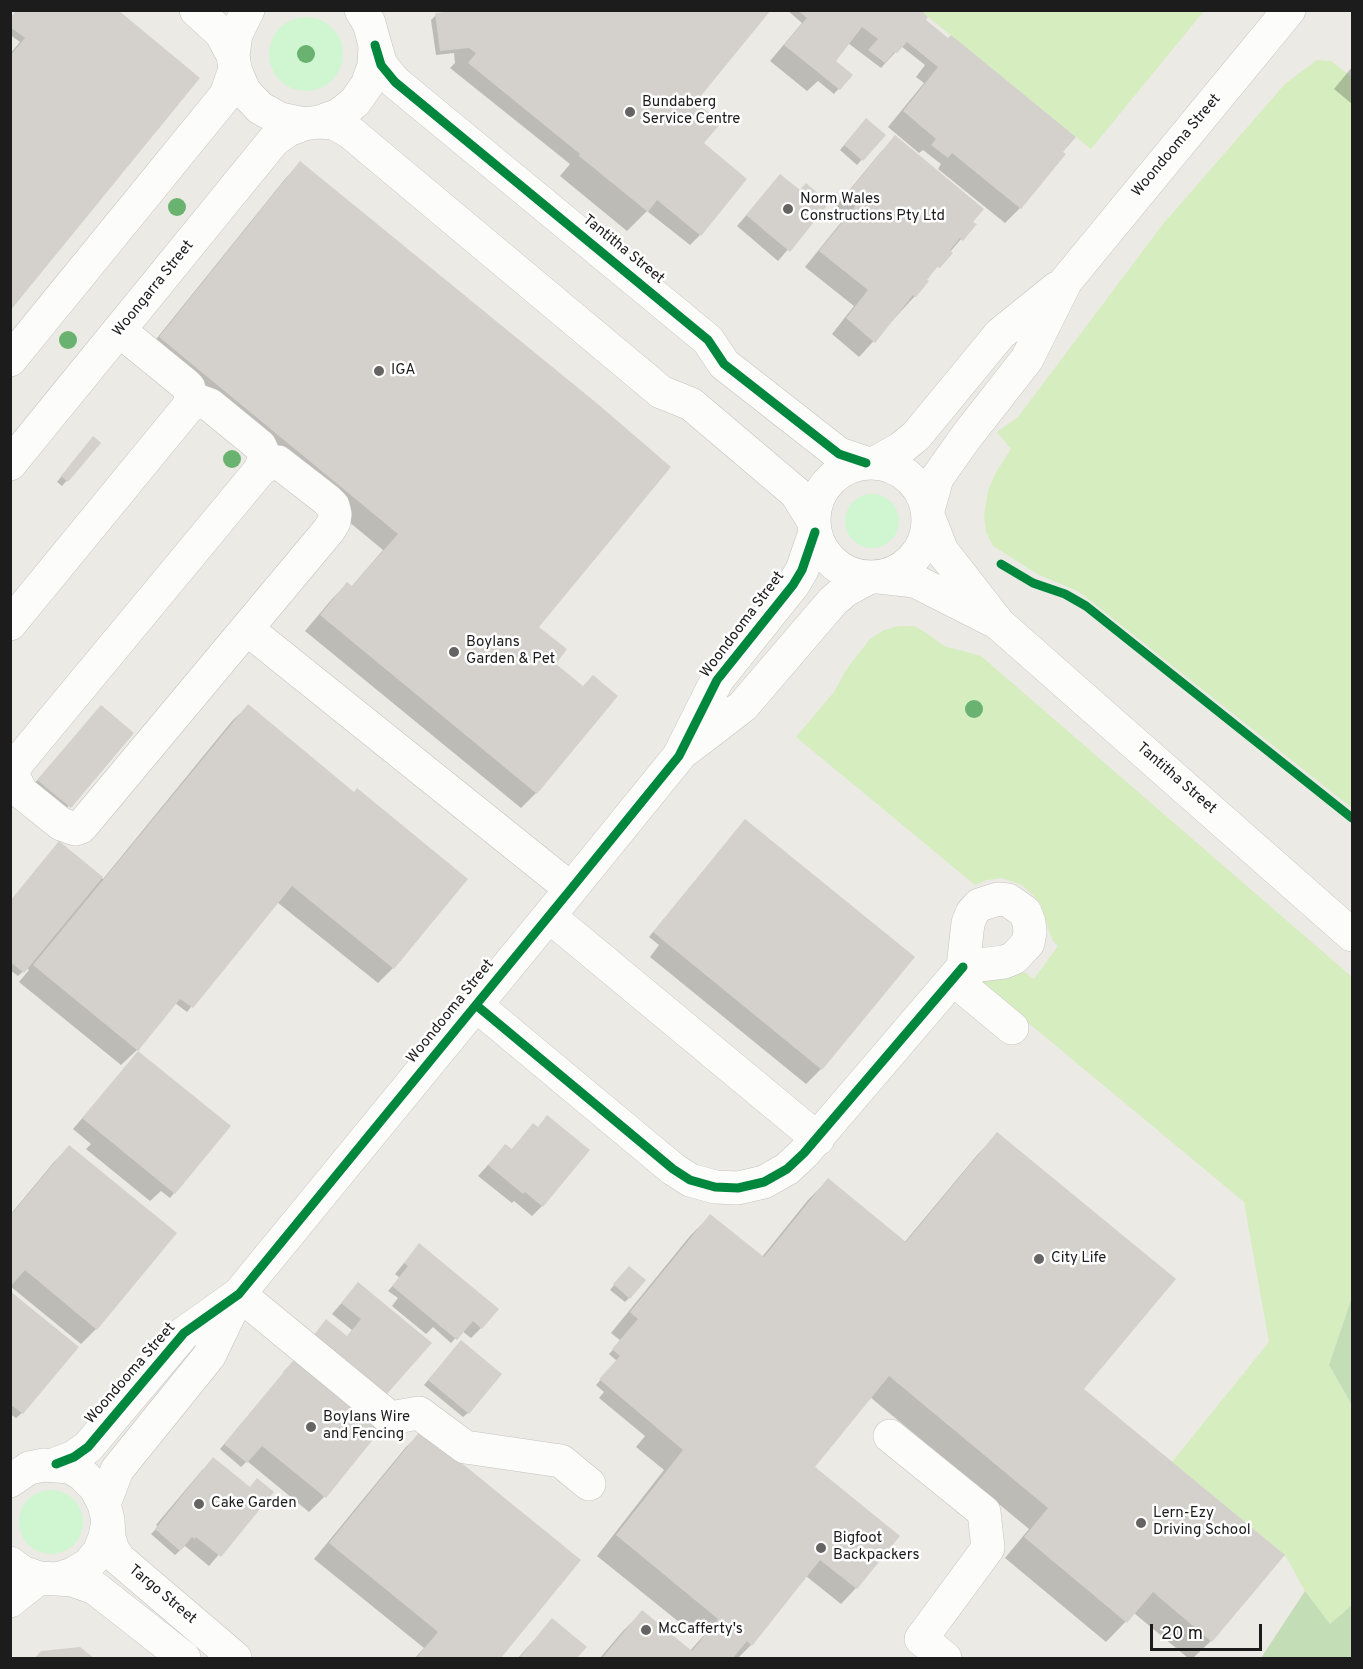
<!DOCTYPE html>
<html>
<head>
<meta charset="utf-8">
<style>
  body { margin:0 }
  #map { position:relative; width:1363px; height:1669px; overflow:hidden; background:#eceae4; font-family:Overpass,sans-serif }
  canvas { display:block }
  .frame { position:absolute; inset:0; border:12px solid #1c1c1c; pointer-events:none }
  .scale { position:absolute; left:1150px; top:1624px; width:112px; height:27px; box-sizing:border-box; border:3px solid #1c1c1c; border-top:0; padding-left:8px; font-size:18px; line-height:21px; white-space:nowrap; color:#1c1c1c; -webkit-text-stroke:4px #fff; paint-order:stroke }
</style>
</head>
<body>
<div id="map">
<canvas width="1363" height="1669"></canvas>
<div class="frame"></div>
<div class="scale">20 m</div>
</div>
<script>
const context = document.querySelector('canvas').getContext('2d');
context.lineJoin = 'round';
function fill(path, color) {
  context.fillStyle = color;
  context.fill(path, 'evenodd');
}
function shape(rows) {
  const path = new Path2D();
  for (const r of rows) {
    if (r.length === 3) {
      path.moveTo(r[0] + r[2], r[1]);
      path.arc(r[0], r[1], r[2], 0, 2 * Math.PI);
      continue;
    }
    path.moveTo(r[0], r[1]);
    for (let i = 2; i < r.length; i += 2) path.lineTo(r[i], r[i + 1]);
  }
  return path;
}
function trace(path, color, width, dash) {
  context.strokeStyle = color;
  context.lineWidth = width;
  context.lineCap = dash ? 'butt' : 'round';
  context.setLineDash(dash || []);
  context.stroke(path);
}
function write(font, color, halo, rows, align = 'center') {
  context.font = font + ' Overpass,sans-serif';
  context.lineWidth = 5;
  context.setLineDash([]);
  context.textBaseline = 'middle';
  context.strokeStyle = halo;
  context.fillStyle = color;
  for (const [text, x, y, turn = 0] of rows) {
    context.save();
    context.translate(x, y);
    context.rotate((+turn || 0) * Math.PI / 180);
    context.textAlign = isNaN(turn) ? turn : align;
    if (halo) context.strokeText(text, 0, 0);
    context.fillText(text, 0, 0);
    context.restore();
  }
}
fill(shape([
  [921,11,1204,11,1091,149],
  [1317,60,1331,61,1352,77,1352,808,1078,591,1039,575,993,546,986,532,984,515,988,491,996,472,1011,449,997,432,1018,417,1163,224,1285,84],
  [899,626,914,626,925,632,944,646,981,656,1352,977,1352,1297,1329,1365,1352,1405,1352,1605,1330,1624,1305,1591,1285,1555,1172,1462,1269,1342,1244,1202,978,981,1012,970,1024,972,1034,979,1058,946,1052,940,1041,905,1034,896,1022,885,1002,878,987,880,975,885,796,737,834,692,848,667,870,639,884,630]
]), '#d5edbf');
fill(shape([
  [1352,1297,1352,1405,1329,1365],
  [1305,1591,1330,1624,1352,1605,1352,1658,1261,1658]
]), '#c3ddb6');
fill(shape([
  [306,54,37],
  [872,521,27],
  [51,1522,32]
]), '#cff6d0');
fill(shape([
  [115,10,10,308,10,54,20,42,10,35,10,19],
  [787,10,918,10,919,26,1020,208,1005,223,938,169,941,164,923,150,919,153,888,127,924,83,916,77,925,65,901,46,881,68,848,43,829,67,851,75,834,94,818,81,807,91,770,61,802,23],
  [436,15,694,102,698,148,700,235,690,245,647,211,627,231,560,176,570,164,450,68,455,63,454,53,436,55,431,20],
  [1352,67,1352,104,1334,89],
  [861,125,883,135,857,165,840,150],
  [895,137,974,224,925,281,927,282,915,296,859,357,832,334,854,306,805,267,843,220,832,211,880,153],
  [300,163,537,628,554,664,583,688,536,793,521,808,305,631,332,599,347,584,351,587,383,550,145,353,285,179],
  [780,176,799,192,827,204,778,261,737,226],
  [88,443,99,443,62,486,57,482],
  [248,706,393,968,378,983,277,902,191,1007,187,1012,175,1003,137,1050,121,1065,19,982,29,970,27,968,18,976,10,970,10,902,59,843,103,879,232,721],
  [101,707,132,733,59,817,28,791],
  [741,825,821,1069,806,1084,650,957,659,945,649,937],
  [138,1053,174,1193,170,1198,161,1191,150,1201,86,1149,91,1144,73,1129],
  [548,1117,542,1206,532,1216,514,1201,512,1203,478,1176,505,1146,511,1150,533,1125,537,1128],
  [998,1134,1082,1389,1211,1641,1193,1658,1188,1658,1134,1613,1106,1642,1005,1558,1029,1529,870,1397,813,1468,856,1588,841,1604,806,1576,751,1645,738,1658,600,1658,622,1632,642,1612,690,1651,704,1635,688,1622,684,1626,597,1556,664,1470,636,1447,645,1436,599,1398,604,1392,596,1385,617,1361,609,1354,621,1341,611,1333,690,1236,710,1216,762,1257,808,1200,828,1180,904,1243,978,1154],
  [69,1147,96,1329,81,1344,10,1286,10,1215,54,1162],
  [419,1245,481,1328,471,1338,462,1331,451,1343,433,1327,426,1334,392,1306,398,1298,388,1291,400,1278,395,1274],
  [624,1273,629,1298,625,1302,610,1290],
  [358,1284,429,1344,346,1338,352,1330,332,1314],
  [10,1293,77,1347,22,1413,16,1418,10,1414],
  [456,1347,468,1413,463,1417,424,1385],
  [297,1358,324,1497,309,1512,247,1461,241,1467,220,1449,285,1372,283,1372],
  [422,1432,579,1561,499,1658,415,1658,424,1648,314,1559,406,1447],
  [203,1469,249,1489,272,1493,209,1566,185,1546,175,1555,151,1534,158,1527,156,1525],
  [542,1631,585,1648,575,1658,518,1658],
  [80,1649,92,1658,36,1658,42,1652]
]), '#0003');
fill(shape([
  [17,10,118,10,200,78,10,311,10,56,25,38,10,27,10,18],
  [465,10,771,10,696,102,721,123,704,143,747,179,701,236,657,200,648,212,579,156,580,154,468,63,476,53,469,48,440,51,435,13],
  [797,10,921,10,928,17,926,20,948,38,951,35,1076,137,1063,152,1066,154,1021,209,952,153,948,158,931,145,936,139,903,111,938,67,907,42,897,53,894,52,885,63,868,50,878,39,862,27,836,61,853,75,840,90,784,45,807,18],
  [866,118,886,135,863,161,844,145],
  [895,135,984,209,973,222,977,224,963,241,960,238,950,250,953,253,940,268,937,267,927,280,929,281,916,297,913,295,875,343,846,318,868,290,819,251,857,204,846,195],
  [300,161,599,405,671,467,539,627,567,649,556,664,583,686,593,675,618,696,537,794,320,615,347,582,352,586,398,534,159,337],
  [780,174,800,190,806,183,829,203,790,252,746,215],
  [93,436,101,443,68,482,61,476],
  [248,704,354,792,357,788,468,879,394,969,292,886,193,1008,180,999,138,1051,33,965],
  [101,705,134,733,71,808,37,780],
  [745,819,915,957,822,1070,653,932],
  [59,841,103,877,24,973,10,962,10,901],
  [138,1051,231,1126,175,1194,82,1118],
  [547,1115,590,1150,543,1207,525,1192,523,1194,488,1165,505,1144,512,1149,533,1123,538,1127],
  [997,1132,1176,1279,1084,1389,1285,1555,1212,1642,1153,1592,1127,1623,1024,1537,1048,1508,889,1376,815,1467,900,1536,857,1589,820,1560,752,1646,747,1641,733,1658,602,1658,642,1610,692,1651,718,1619,616,1535,683,1450,599,1379,620,1356,612,1349,638,1319,630,1312,710,1214,764,1257,828,1178,906,1242],
  [69,1145,177,1233,97,1330,25,1270,10,1287,10,1216],
  [419,1243,499,1309,482,1329,473,1321,457,1340,392,1286,408,1266,404,1263],
  [629,1266,646,1280,630,1299,613,1284],
  [358,1282,432,1343,386,1395,314,1335,326,1319,347,1336,361,1319,341,1303],
  [10,1291,79,1347,23,1414,10,1404],
  [461,1340,502,1374,469,1414,428,1380],
  [297,1356,383,1427,326,1498,262,1446,247,1463,224,1444],
  [421,1430,581,1560,501,1658,416,1658,438,1632,329,1543],
  [213,1457,250,1487,257,1478,274,1492,221,1557,196,1537,195,1539,192,1537,180,1551,155,1529],
  [552,1618,587,1647,577,1658,522,1658,520,1657],
  [80,1647,94,1658,35,1658,41,1651]
]), '#d4d1cc');
const minor = shape([
  [196,10,221,33,233,55],
  [248,10,236,34,233,55,235,69,244,91,260,108,280,119,304,124,319,122,339,115,355,102,367,85,374,66,375,45,369,23,361,10],
  [375,45,381,65,395,82,708,340,724,364,839,454,866,463],
  [319,122,334,123,350,132,661,392,691,404,796,493,814,522],
  [10,360,226,95,235,69],
  [188,407,199,401,210,405,260,446,265,457,260,470],
  [871,520,57],
  [875,463,900,449,916,436,1000,334,1057,288],
  [10,464,274,140,288,130,304,124],
  [928,510,937,478,966,437,1027,359,1066,281,1289,10],
  [929,518,942,551,999,624,1352,935],
  [879,577,915,581,992,620],
  [10,624,188,407,191,399,189,388,185,384,120,331],
  [247,629,571,889],
  [687,749,743,706,833,601,846,590,870,577],
  [10,783,61,824,75,829,81,827,329,530,334,522,335,514,333,506,327,500,278,462,272,462,260,470,19,761,14,769,14,778,22,793],
  [998,899,1008,900,1025,912,1029,922,1030,932,1028,943,1014,958,1004,962,963,967,968,923,972,913,979,905,998,899],
  [549,916,818,1139],
  [953,979,1012,1028],
  [476,1005,673,1169,690,1180,715,1187,738,1188,764,1182,787,1169,804,1153,963,967],
  [239,1294,390,1418,419,1413,465,1447,561,1461,589,1484],
  [890,1436,984,1512,988,1548,921,1639,945,1658],
  [56,1464,74,1457,88,1447,184,1333,239,1294,571,889,679,756,717,680,793,585,802,570,815,532],
  [10,1481,29,1468,44,1465,70,1467,82,1474,95,1487,104,1504,108,1520,105,1537,99,1552,88,1565,73,1574,57,1579,39,1578,22,1572,10,1563],
  [104,1504,117,1470,209,1356,238,1296],
  [108,1520,109,1538,113,1550,119,1559,235,1658],
  [57,1579,72,1580,95,1588,184,1658],
  [10,1601,39,1578]
]);
trace(minor, '#c4c3c0', 34);
trace(minor, '#fcfcfb', 33);
trace(shape([
  [375,45,381,65,395,82,708,340,724,364,839,454,866,463],
  [1001,564,1033,583,1065,594,1086,606,1352,818],
  [476,1005,673,1169,690,1180,715,1187,738,1188,764,1182,787,1169,804,1153,963,967],
  [56,1464,74,1457,88,1447,184,1333,239,1294,571,889,679,756,717,680,793,585,802,570,815,532]
]), '#00873e', 9);
context.fillStyle = '#6ab270';
for (const [x, y] of [
  [306,54],
  [177,207],
  [68,340],
  [232,459],
  [974,709]
]) {
  context.beginPath();
  context.arc(x, y, 9, 0, 2 * Math.PI);
  context.fill();
}
for (const [x, y, r, color] of [
  [630,112,6,"#656462"],
  [788,209,6,"#656462"],
  [379,371,6,"#656462"],
  [454,652,6,"#656462"],
  [1039,1259,6,"#656462"],
  [311,1427,6,"#656462"],
  [199,1504,6,"#656462"],
  [1141,1523,6,"#656462"],
  [821,1548,6,"#656462"],
  [646,1630,6,"#656462"]
]) {
  const dot = new Path2D();
  dot.arc(x, y, r, 0, 2 * Math.PI);
  context.fillStyle = color;
  context.fill(dot);
  trace(dot, '#fff', 2);
}
write('15px', '#1c1c1c', '#fff', [
  ["Bundaberg",642,103],
  ["Service Centre",642,120],
  ["Norm Wales",800,200],
  ["Constructions Pty Ltd",800,217],
  ["IGA",391,371],
  ["Boylans",466,643],
  ["Garden & Pet",466,660],
  ["City Life",1051,1259],
  ["Boylans Wire",323,1418],
  ["and Fencing",323,1435],
  ["Cake Garden",211,1504],
  ["Lern-Ezy",1153,1514],
  ["Driving School",1153,1531],
  ["Bigfoot",833,1539],
  ["Backpackers",833,1556],
  ["McCafferty's",658,1630]
], 'left');
write('15px', '#1c1c1c', '#fff', [
  ["Woondooma Street",1177,146,-50],
  ["Tantitha Street",623,250,39],
  ["Woongarra Street",154,289,-51],
  ["Woondooma Street",743,625,-53],
  ["Tantitha Street",1176,779,41],
  ["Woondooma Street",451,1012,-51],
  ["Woondooma Street",131,1374,-49],
  ["Targo Street",162,1595,40]
]);
</script>
</body>
</html>
